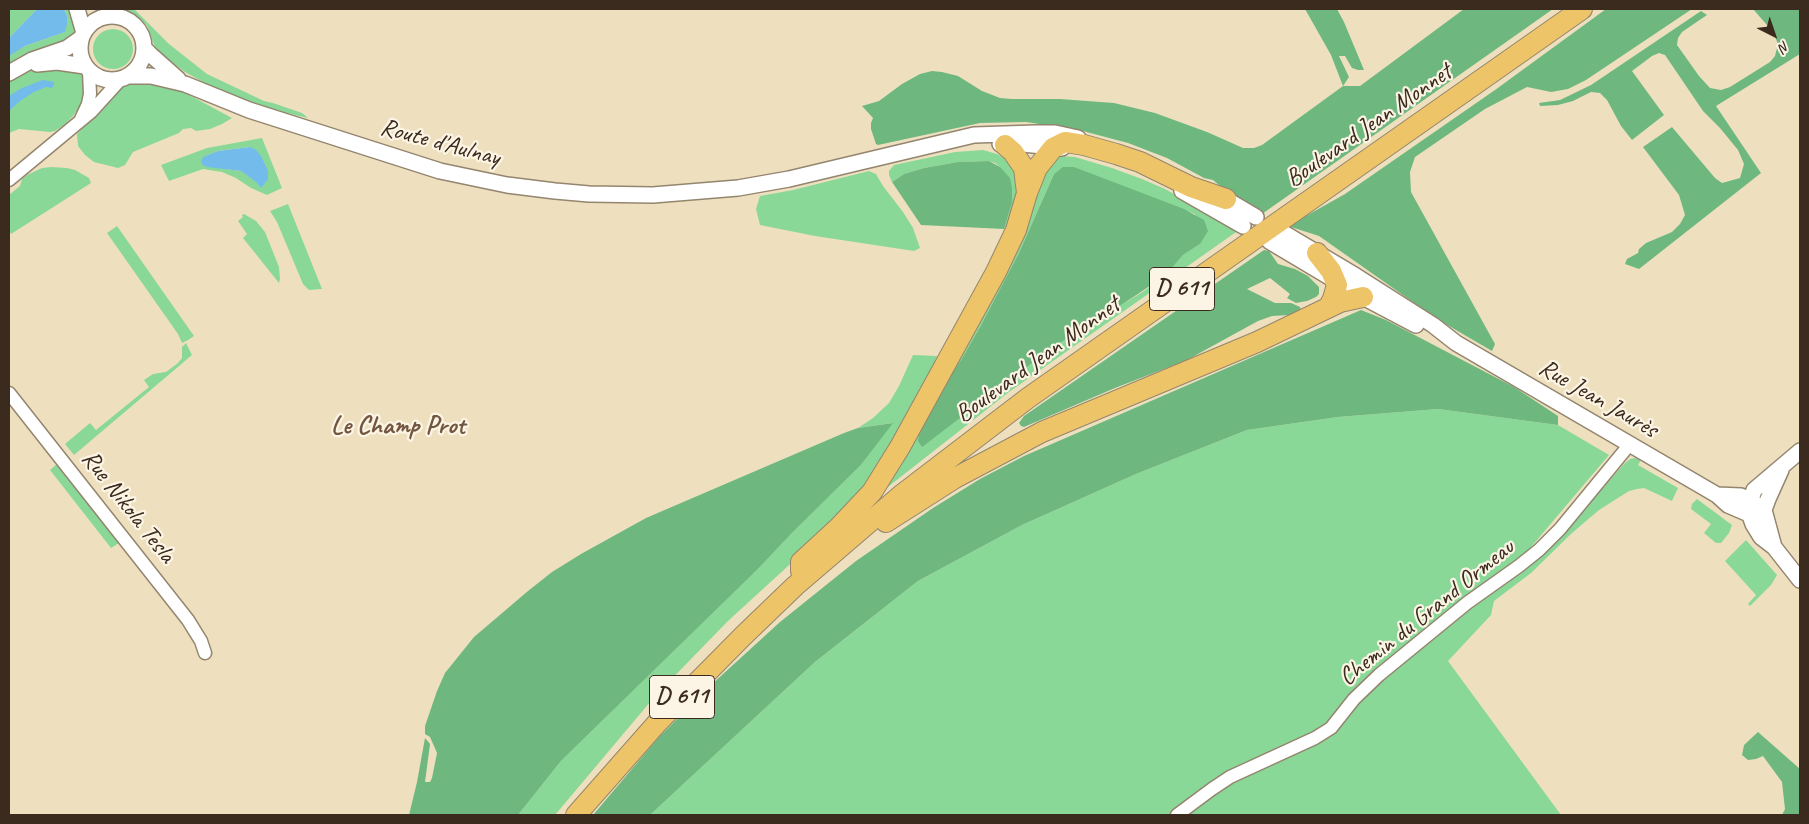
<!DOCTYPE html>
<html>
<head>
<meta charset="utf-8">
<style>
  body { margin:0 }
  #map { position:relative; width:1809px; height:824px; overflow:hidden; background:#eee0bf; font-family:Caveat,sans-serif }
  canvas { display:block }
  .frame { position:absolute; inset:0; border:10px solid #3b2a1e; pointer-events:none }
  .north { position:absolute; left:1749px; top:10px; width:50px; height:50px; -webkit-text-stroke:4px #fcf5e5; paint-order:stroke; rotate:139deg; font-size:14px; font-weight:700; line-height:20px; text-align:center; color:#3b2a1e }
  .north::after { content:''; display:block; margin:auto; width:18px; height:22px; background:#3b2a1e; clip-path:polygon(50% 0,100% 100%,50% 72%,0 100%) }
</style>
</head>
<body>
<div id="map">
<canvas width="1809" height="824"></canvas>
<div class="frame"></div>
<div class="north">N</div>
</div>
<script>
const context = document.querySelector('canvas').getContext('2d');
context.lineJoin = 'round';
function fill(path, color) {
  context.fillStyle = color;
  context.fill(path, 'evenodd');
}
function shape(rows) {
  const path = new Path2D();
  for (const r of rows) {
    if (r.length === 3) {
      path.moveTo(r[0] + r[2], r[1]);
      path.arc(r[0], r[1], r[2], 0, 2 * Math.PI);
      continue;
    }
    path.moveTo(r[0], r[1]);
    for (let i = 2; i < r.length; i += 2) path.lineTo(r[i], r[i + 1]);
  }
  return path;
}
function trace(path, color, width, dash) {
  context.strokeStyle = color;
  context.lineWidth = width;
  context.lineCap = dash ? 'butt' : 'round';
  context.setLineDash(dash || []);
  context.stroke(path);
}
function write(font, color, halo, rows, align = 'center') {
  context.font = font + ' Caveat,sans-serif';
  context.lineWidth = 4.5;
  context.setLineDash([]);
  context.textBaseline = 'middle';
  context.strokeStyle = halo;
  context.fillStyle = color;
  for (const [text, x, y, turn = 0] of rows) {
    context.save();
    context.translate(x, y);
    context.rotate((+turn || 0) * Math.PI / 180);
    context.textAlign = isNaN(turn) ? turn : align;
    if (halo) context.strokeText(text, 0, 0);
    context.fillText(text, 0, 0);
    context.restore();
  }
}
fill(shape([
  [9,9,37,9,9,38],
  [64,9,71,9,77,28,74,34,62,43,38,49,17,58,9,65,9,56,14,52,25,46,65,32,67,16],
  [126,9,134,9,169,44,207,74,264,101,273,103,302,113,308,118,273,110,221,92,185,72,161,54,155,47,147,25],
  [113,49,20],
  [61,68,80,73,83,77,85,87,83,101,73,116,64,125,55,131,50,132,19,129,9,133,9,80,22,73,31,70],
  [145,80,178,89,232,118,222,124,210,129,196,131,191,128,183,129,179,133,133,152,125,165,118,168,94,162,85,155,78,146,77,134,103,107,116,91,131,83],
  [262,138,282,188,267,195,251,188,236,178,222,172,203,169,169,181,161,165,207,148],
  [250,147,261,188,257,182,241,171,225,169,204,157,218,151],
  [983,150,997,154,1004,158,1015,172,1019,192,1007,229,1004,229,1012,203,1000,167,995,163,989,161,958,162,924,168,904,174,892,182,889,175,889,171,894,165,955,152],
  [1060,156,1075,157,1112,168,1142,179,1165,189,1239,230,1009,392,884,490,920,429,981,401,1053,347,1144,291,1165,276,1183,255,1200,244,1195,214,1074,168,1063,168,1054,174,1019,253,980,327,961,360,943,385,1049,163],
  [51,167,67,168,75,170,89,178,91,183,11,234,9,230,9,195,20,186,22,179,27,175,42,168],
  [869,171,876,174,883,186,903,212,913,228,920,248,914,251,815,236,760,225,756,209,760,196,793,190],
  [288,204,322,289,309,290,303,284,277,222,270,211],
  [244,214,256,221,265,232,279,267,280,279,279,283,243,238,247,234,238,221,243,217,242,215],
  [117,226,194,336,188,340,182,343,178,334,107,233],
  [186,343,192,355,74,455,65,444,90,423,96,430,149,387,144,380,153,374,166,372,178,363,182,358,182,347],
  [913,355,937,356,929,379,882,465,823,534,728,621,656,695,555,815,518,815,561,761,757,570,793,532,861,465,892,423,858,428,873,418,889,403,899,386],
  [1438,409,1558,425,1609,455,1526,553,1425,630,1566,530,1624,464,1630,459,1635,458,1641,460,1638,465,1678,488,1672,501,1644,488,1637,489,1629,491,1599,510,1572,533,1531,573,1494,601,1491,615,1448,661,1561,815,650,815,815,662,918,581,1022,525,1136,474,1247,430,1338,417],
  [57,464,119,543,111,548,50,470],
  [1697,499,1732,525,1729,533,1721,543,1716,543,1704,533,1711,524,1691,509,1692,504],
  [1746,540,1777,575,1771,585,1750,606,1748,604,1756,595,1725,561]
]), '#89d898');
fill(shape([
  [1305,9,1337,9,1344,22,1364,70,1358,70,1352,68,1345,56,1339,56,1349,77,1343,86,1360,86,1464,9,1553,9,1262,214,1226,191,1213,180,1204,178,1167,158,1128,143,1079,130,1026,122,980,123,878,145,876,144,871,129,871,123,873,118,862,106,879,101,902,84,920,74,932,71,942,72,958,76,982,91,1000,98,1012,99,1060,99,1114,103,1155,113,1207,132,1243,148,1254,148,1262,145,1343,86,1331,55],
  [1606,9,1692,9,1586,80,1568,89,1551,92,1527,87,1485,109,1415,157,1410,172,1411,192,1495,344,1492,351,1437,319,1319,236,1288,226,1345,194,1495,90],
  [1753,9,1800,9,1800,54,1716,106,1761,173,1639,269,1625,264,1627,259,1638,253,1639,249,1646,243,1672,232,1680,224,1685,215,1679,195,1643,147,1672,127,1715,178,1722,183,1740,178,1744,164,1738,150,1720,128,1703,111,1665,55,1659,53,1652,56,1632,71,1664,115,1632,140,1621,126,1607,100,1600,93,1591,92,1573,101,1558,105,1540,106,1539,103,1560,100,1591,85,1701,11,1707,15,1682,32,1678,38,1677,45,1699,76,1710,88,1721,90,1730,87,1770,62,1775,56,1778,44,1773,32],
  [989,161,1000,167,1010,178,1012,188,1012,203,1004,229,921,225,892,182,904,174,924,168,958,162],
  [1063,167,1074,167,1184,209,1204,220,1208,231,1200,244,1183,255,1165,276,1106,315,1053,347,922,447,918,441,920,429,943,385,961,360,980,327,1019,253,1054,174],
  [1264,250,1269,251,1278,264,1295,269,1308,276,1319,287,1319,294,1316,297,1307,301,1296,303,1287,298,1290,294,1270,278,1247,289,1275,303,1291,303,1300,307,1301,311,1290,315,1272,316,1258,321,1187,360,1115,388,1024,427,1021,426,1019,423,1024,416],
  [1361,310,1386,320,1514,387,1558,416,1558,425,1438,409,1338,417,1247,430,1136,474,1022,525,918,581,815,662,650,815,593,815,659,737,711,685,780,622,856,561,933,508,980,479,1024,456],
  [893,423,861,465,793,532,757,570,561,761,518,815,409,815,417,782,425,738,430,744,425,782,430,782,432,778,437,753,430,737,425,734,425,726,437,691,445,673,474,637,528,591,552,572,581,554,646,518,844,433,858,428],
  [1758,732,1800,769,1800,815,1782,815,1785,809,1782,782,1763,756,1756,759,1748,760,1742,755,1744,745]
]), '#6eb880');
fill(shape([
  [37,9,64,9,67,16,67,24,65,32,25,46,9,56,9,38],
  [43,80,54,82,54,85,52,88,46,87,34,92,20,101,9,111,9,96,22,88],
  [250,147,256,150,261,156,268,171,268,179,261,188,256,182,241,171,207,167,203,165,201,162,203,157,218,151]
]), '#73bbeb');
const minor = shape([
  [81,119,88,104,90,94,89,71],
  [9,180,91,112,121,79],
  [9,393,188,620,201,641,205,653],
  [1177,815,1212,789,1230,777,1315,738,1331,728,1354,699,1379,675,1467,603,1519,566,1539,550,1560,529,1630,444]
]);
const tertiary = shape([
  [77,9,84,33],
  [112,48,32],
  [144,48,151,55,178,79],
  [37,64,57,62,85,66],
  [9,73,32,60,67,48,81,38],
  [129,76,151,76,185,84,249,110,440,171,507,185,555,191,589,194,653,195,738,188,789,179,974,135,1035,133,1055,133,1078,138],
  [1000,144,1023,144,1062,148],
  [1182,191,1243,226],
  [1217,194,1256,217],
  [1282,232,1356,276,1433,325,1456,343,1717,495,1728,505,1749,514,1764,510],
  [1269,241,1363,297,1416,325],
  [1800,451,1754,490,1748,510,1753,524,1761,537,1774,547,1800,580],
  [1717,495,1741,496,1750,500,1764,510,1774,547],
  [1764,510,1768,499,1781,470]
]);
const primary = shape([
  [1005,145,1013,152,1024,168,1027,193],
  [1317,253,1331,271,1337,285,1333,299,1328,308],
  [886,522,955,478,1042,432,1257,342,1340,302,1363,297],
  [801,571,801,562,839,527,872,492,900,447,996,272,1016,230,1027,193,1037,168,1053,148,1065,142,1084,145,1116,154,1140,162,1191,187,1226,199],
  [576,815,658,722,743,636,795,586,900,496,1028,398,1582,9]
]);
trace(minor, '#94856e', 15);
trace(tertiary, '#94856e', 18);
trace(primary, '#94856e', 22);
trace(minor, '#fff', 12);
trace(tertiary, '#fff', 15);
trace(primary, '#eec469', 20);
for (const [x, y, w] of [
  [1182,289,65],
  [682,697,65]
]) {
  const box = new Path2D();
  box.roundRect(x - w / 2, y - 21.5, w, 43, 4);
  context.fillStyle = '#fcf5e5';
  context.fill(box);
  trace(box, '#3b2a1e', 1);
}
write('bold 24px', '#3b2a1e', null, [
  ["D 611",1182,289],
  ["D 611",682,697]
]);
write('25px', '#3b2a1e', '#fcf5e5', [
  ["Boulevard Jean Monnet",1369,126,-35],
  ["Route d'Aulnay",440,143,15],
  ["Boulevard Jean Monnet",1038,360,-36],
  ["Rue Jean Jaurès",1598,399,30],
  ["Rue Nikola Tesla",128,507,52],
  ["Chemin du Grand Ormeau",1427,613,-39]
]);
write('bold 26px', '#73563f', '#fcf5e5', [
  ["Le Champ Prot",398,426]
]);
</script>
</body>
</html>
